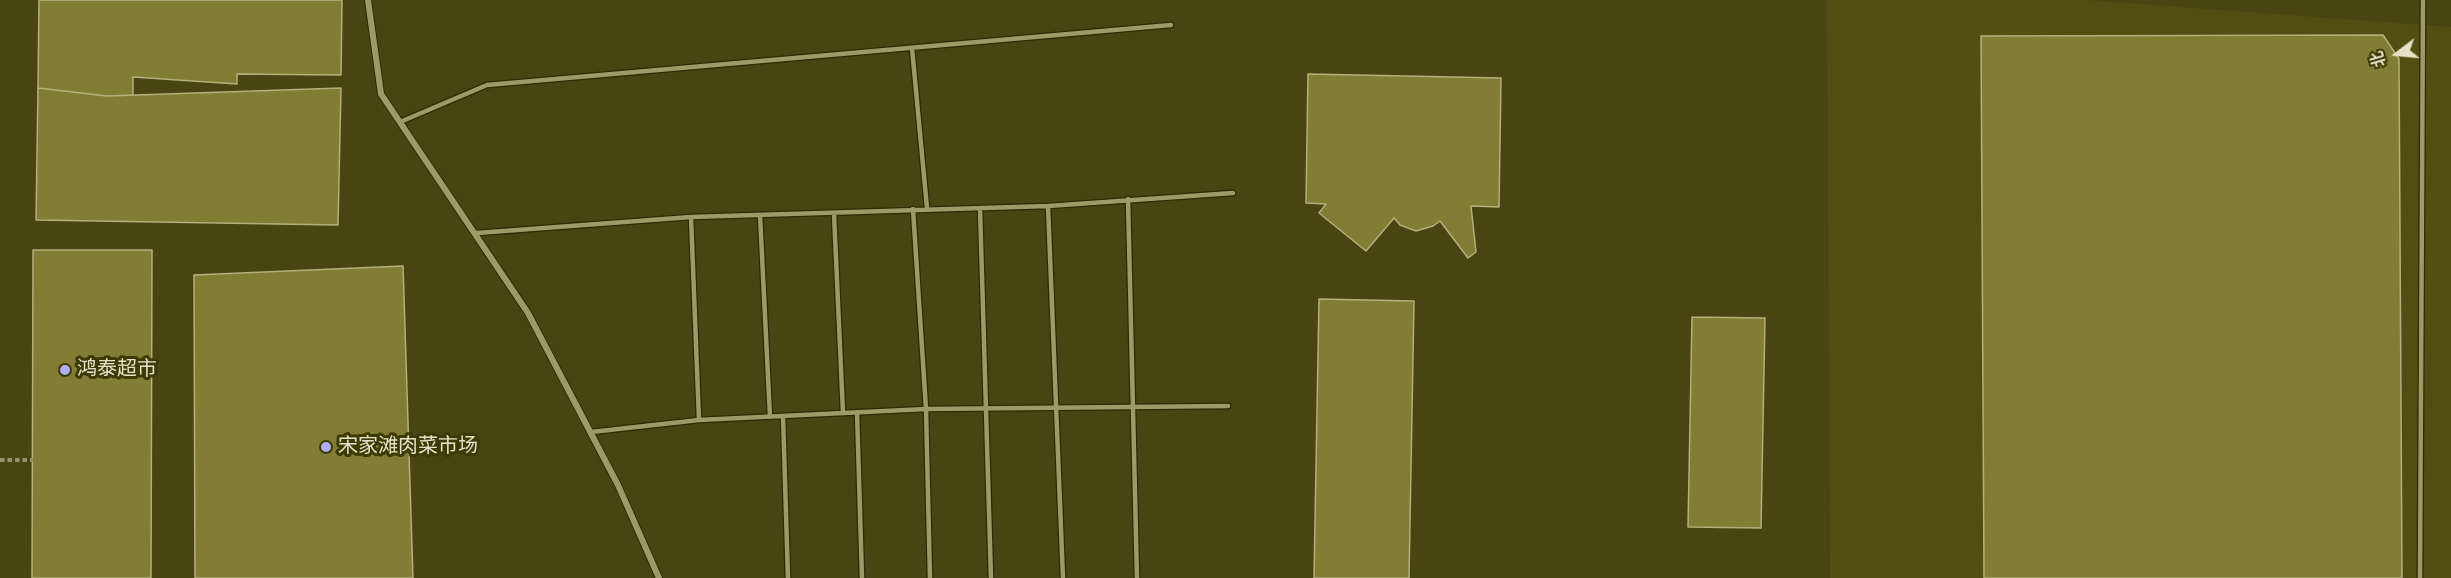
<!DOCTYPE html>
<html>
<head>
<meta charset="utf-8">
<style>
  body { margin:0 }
  #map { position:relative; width:2451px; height:578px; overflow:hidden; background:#484513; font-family:"Sofia Sans Condensed","Noto Sans SC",sans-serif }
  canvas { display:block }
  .north { position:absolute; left:2367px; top:24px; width:60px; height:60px; -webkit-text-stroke:4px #3e3a05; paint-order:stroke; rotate:254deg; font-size:16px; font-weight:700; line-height:24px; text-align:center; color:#e3e1c8 }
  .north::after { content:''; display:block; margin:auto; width:21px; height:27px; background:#e3e1c8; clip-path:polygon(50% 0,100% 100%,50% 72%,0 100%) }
</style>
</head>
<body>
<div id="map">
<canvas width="2451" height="578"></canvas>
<div class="north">北</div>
</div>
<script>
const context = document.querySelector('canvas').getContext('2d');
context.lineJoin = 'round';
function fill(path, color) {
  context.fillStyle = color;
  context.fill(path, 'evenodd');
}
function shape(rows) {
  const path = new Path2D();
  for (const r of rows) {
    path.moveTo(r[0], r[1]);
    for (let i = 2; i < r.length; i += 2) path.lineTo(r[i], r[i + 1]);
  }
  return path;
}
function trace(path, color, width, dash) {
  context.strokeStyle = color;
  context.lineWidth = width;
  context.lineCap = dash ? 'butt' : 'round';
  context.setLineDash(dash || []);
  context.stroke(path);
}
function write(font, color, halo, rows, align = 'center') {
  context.font = font + ' "Sofia Sans Condensed","Noto Sans SC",sans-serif';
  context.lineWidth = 6;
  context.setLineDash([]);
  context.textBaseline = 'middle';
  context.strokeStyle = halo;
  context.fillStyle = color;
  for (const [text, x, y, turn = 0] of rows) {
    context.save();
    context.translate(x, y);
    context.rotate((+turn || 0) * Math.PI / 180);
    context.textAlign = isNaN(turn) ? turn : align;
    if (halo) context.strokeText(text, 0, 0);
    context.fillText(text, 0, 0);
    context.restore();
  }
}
fill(shape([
  [1827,0,2087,0,2451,27,2451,578,1830,578]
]), '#524d10');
const building = shape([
  [39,0,342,0,341,75,237,74,237,84,133,77,133,95,107,96,38,88,39,0],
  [2383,35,2399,59,2402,578,1984,578,1981,36,2383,35],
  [1308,74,1501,78,1499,207,1471,206,1476,252,1468,258,1440,221,1433,226,1416,231,1400,225,1394,218,1366,251,1319,213,1326,204,1306,203,1308,74],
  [38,88,107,96,341,88,338,225,36,220,38,88],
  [33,250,152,250,151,578,32,578,33,250],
  [403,266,413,578,195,578,194,275,403,266],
  [1319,299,1414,301,1409,578,1314,578,1319,299],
  [1692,317,1765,318,1761,528,1688,527,1692,317]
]);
fill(building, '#827d34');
trace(building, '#b3b07d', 1.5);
const lane = shape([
  [912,48,927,208],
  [400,122,487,85,1171,25],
  [1128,199,1137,578],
  [1048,206,1063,578],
  [980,208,991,578],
  [913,209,926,409,930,578],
  [834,214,843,413],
  [760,215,770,417],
  [691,217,699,420],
  [477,233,691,217,1048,206,1233,193],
  [857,412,862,578],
  [783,416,788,578],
  [591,432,699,420,926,409,1228,406],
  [2420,578,2423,0]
]);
const street = shape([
  [368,0,381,94,528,313,618,485,659,578]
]);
trace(lane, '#2d2a04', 7);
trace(street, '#2d2a04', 8);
trace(shape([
  [0,460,33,460]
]), '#95936d', 4, [4.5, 3]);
trace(lane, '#9d9a68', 4.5);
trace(street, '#9d9a68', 6);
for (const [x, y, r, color] of [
  [65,370,6,"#b0aefa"],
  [326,447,6,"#b0aefa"]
]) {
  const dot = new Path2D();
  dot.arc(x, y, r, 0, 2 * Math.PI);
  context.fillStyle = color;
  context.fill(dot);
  trace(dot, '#3e3a05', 2);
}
write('20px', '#e3e1c8', '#3e3a05', [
  ["鸿泰超市",77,370],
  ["宋家滩肉菜市场",338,447]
], 'left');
</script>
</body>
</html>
